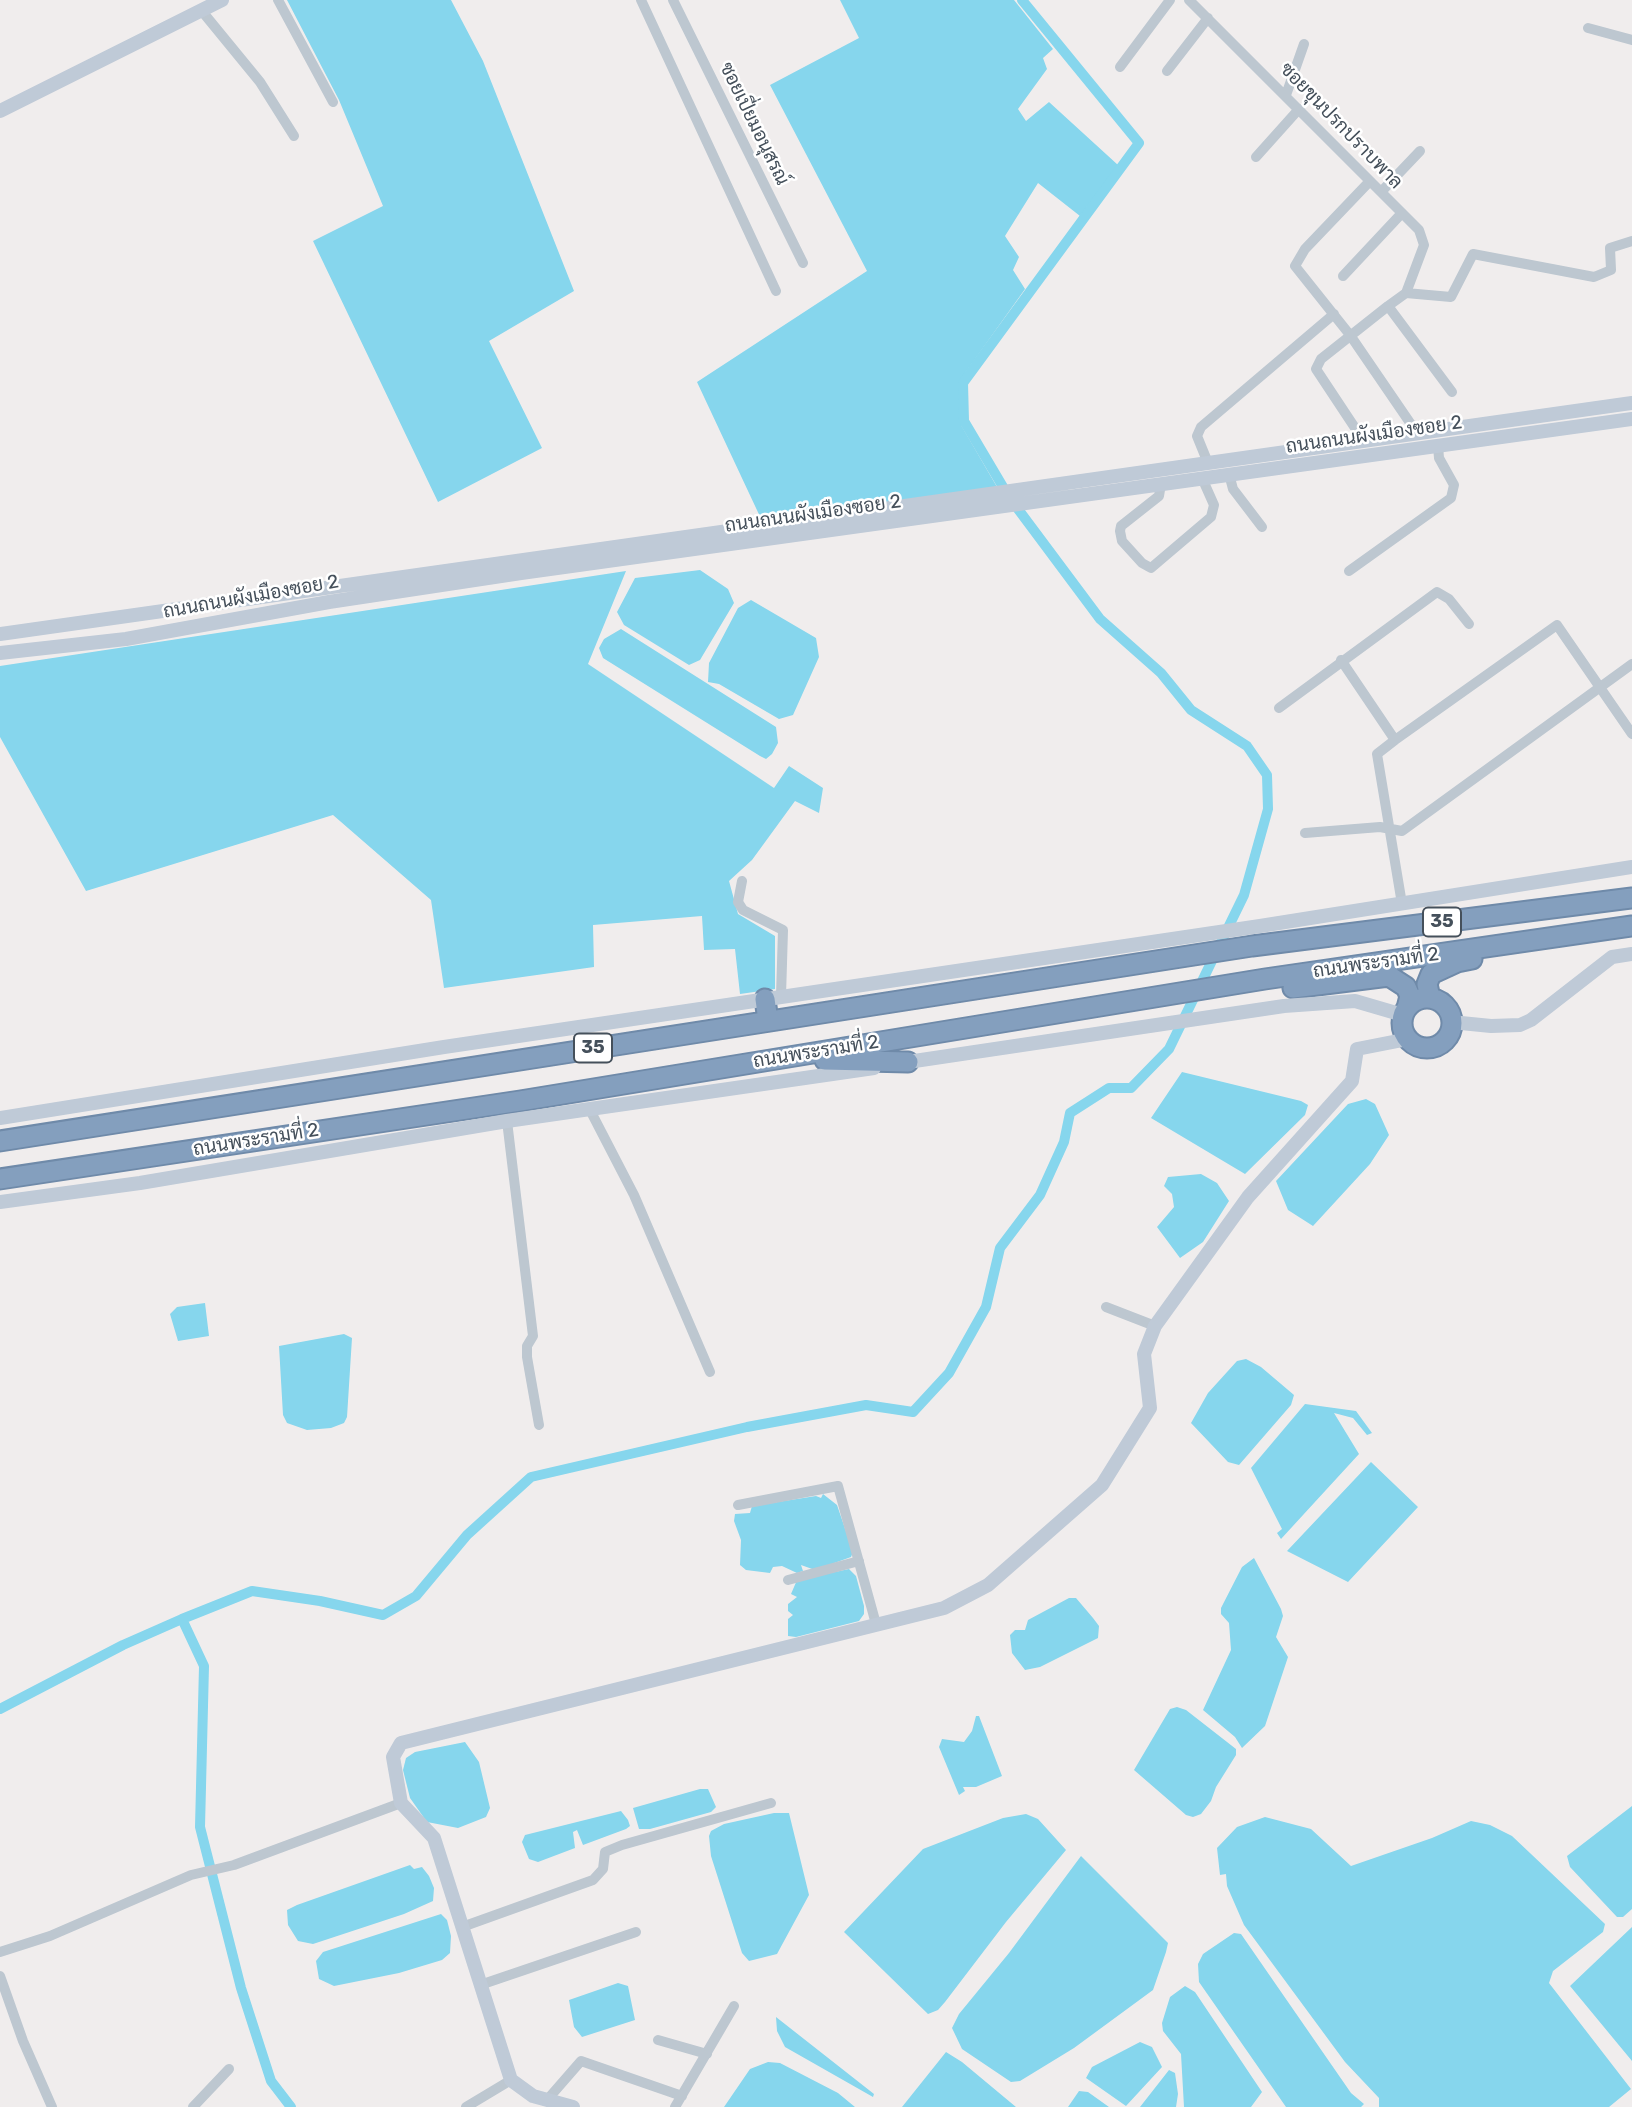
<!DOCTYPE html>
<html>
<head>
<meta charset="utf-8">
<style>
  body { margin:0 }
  canvas { display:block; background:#f0eded }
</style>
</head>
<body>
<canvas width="1632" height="2107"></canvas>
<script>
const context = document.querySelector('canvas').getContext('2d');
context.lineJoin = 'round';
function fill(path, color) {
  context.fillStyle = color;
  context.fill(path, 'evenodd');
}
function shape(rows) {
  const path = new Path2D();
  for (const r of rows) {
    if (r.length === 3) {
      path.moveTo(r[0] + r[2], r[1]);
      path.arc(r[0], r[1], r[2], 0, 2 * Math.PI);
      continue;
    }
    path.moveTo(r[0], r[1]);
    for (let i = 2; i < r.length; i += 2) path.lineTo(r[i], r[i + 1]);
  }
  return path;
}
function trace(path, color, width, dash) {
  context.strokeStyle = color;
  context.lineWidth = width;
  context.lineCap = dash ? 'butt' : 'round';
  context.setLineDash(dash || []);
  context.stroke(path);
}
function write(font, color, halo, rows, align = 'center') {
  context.font = font + ' Rubik,Sarabun,sans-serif';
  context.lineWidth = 5;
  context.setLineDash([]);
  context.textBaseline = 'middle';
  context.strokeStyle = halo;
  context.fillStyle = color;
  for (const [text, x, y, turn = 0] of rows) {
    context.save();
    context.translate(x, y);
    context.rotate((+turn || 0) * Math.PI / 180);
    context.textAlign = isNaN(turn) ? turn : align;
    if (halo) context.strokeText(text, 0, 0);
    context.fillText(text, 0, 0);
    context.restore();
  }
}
fill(shape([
  [287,0,451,0,483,61,574,291,489,341,542,448,438,502,313,241,383,206,339,100],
  [840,0,1014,0,1053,49,1043,58,1047,69,1018,109,1026,121,1049,102,1118,165,1080,216,1038,183,1005,236,1019,257,1013,270,1025,289,960,380,961,425,997,487,763,523,697,382,867,271,770,85,859,38],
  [700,570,728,589,734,603,700,660,689,665,624,625,617,612,635,578],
  [626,571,588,664,774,788,789,766,823,788,819,813,795,801,752,860,729,881,738,914,775,936,775,989,740,994,735,949,704,950,702,916,593,925,594,967,444,988,431,900,333,815,86,891,0,737,0,666],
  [751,600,816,638,819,657,793,715,779,719,719,684,708,682,709,663,738,608],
  [621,629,776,727,778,743,772,754,766,759,760,756,603,658,599,648,604,639],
  [1182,1072,1301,1101,1308,1105,1305,1115,1245,1174,1151,1118],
  [1366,1099,1375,1104,1389,1135,1370,1164,1313,1226,1288,1210,1276,1181,1348,1104],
  [1201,1174,1217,1183,1229,1201,1203,1242,1180,1258,1157,1227,1174,1207,1172,1194,1164,1186,1168,1177],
  [205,1303,209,1336,178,1341,170,1314,177,1307],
  [344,1334,352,1338,347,1417,344,1423,331,1428,307,1430,287,1423,283,1415,279,1346],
  [1246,1359,1261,1367,1294,1395,1291,1405,1239,1465,1228,1462,1191,1423,1208,1393,1237,1361],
  [1305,1404,1356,1411,1372,1433,1367,1435,1353,1418,1334,1413,1359,1454,1281,1539,1277,1533,1282,1529,1251,1468],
  [1371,1462,1418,1507,1348,1582,1287,1551],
  [823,1494,837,1505,853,1552,851,1557,815,1570,801,1565,803,1571,797,1573,782,1566,773,1567,770,1573,746,1570,740,1565,741,1540,734,1521,735,1514,750,1513,752,1506,816,1496,821,1498],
  [1254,1558,1281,1609,1283,1616,1276,1637,1288,1657,1265,1726,1242,1748,1235,1737,1203,1710,1231,1650,1229,1623,1221,1614,1221,1608,1242,1567],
  [849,1569,856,1576,864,1606,864,1614,859,1621,796,1637,788,1636,788,1619,793,1615,788,1611,788,1604,797,1597,791,1594,797,1580],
  [1069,1598,1076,1598,1093,1618,1099,1626,1098,1638,1040,1667,1025,1670,1012,1653,1010,1635,1015,1630,1025,1630,1028,1620],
  [1177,1707,1186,1710,1236,1749,1236,1755,1216,1787,1211,1801,1201,1814,1193,1817,1186,1815,1134,1770,1170,1709],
  [976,1716,979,1716,1002,1776,976,1787,963,1787,965,1791,959,1795,939,1747,942,1739,964,1742,972,1731],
  [465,1742,479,1762,490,1808,486,1817,458,1828,427,1822,410,1798,403,1770,406,1758,415,1752],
  [700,1789,708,1789,716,1807,711,1812,650,1829,639,1829,633,1808],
  [1632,1806,1632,1909,1623,1917,1617,1917,1570,1867,1567,1856],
  [621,1811,628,1820,630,1826,626,1829,583,1845,577,1830,573,1832,575,1848,538,1862,529,1859,522,1842,525,1835],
  [774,1813,789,1813,809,1895,777,1954,749,1961,742,1953,711,1856,709,1836,711,1831,724,1824],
  [1026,1814,1038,1819,1066,1850,1006,1922,945,2002,938,2010,928,2014,844,1932,923,1849,1003,1818],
  [1265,1817,1311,1829,1351,1866,1432,1838,1471,1821,1490,1825,1512,1836,1605,1924,1603,1932,1553,1971,1549,1983,1631,2089,1609,2107,1379,2107,1379,2098,1345,2062,1244,1925,1227,1886,1226,1874,1220,1875,1217,1848,1237,1827],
  [1081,1856,1168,1943,1166,1952,1153,1990,1074,2048,1020,2081,1011,2082,962,2049,952,2028,959,2014,1009,1953],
  [410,1865,414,1869,422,1867,429,1876,434,1888,433,1901,404,1914,313,1944,298,1941,288,1925,287,1910,297,1905],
  [441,1914,447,1920,451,1936,450,1953,442,1960,399,1973,334,1986,319,1979,316,1961,323,1952],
  [1632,1927,1632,2061,1570,1986],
  [1234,1933,1241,1934,1351,2093,1364,2104,1361,2107,1286,2107,1199,1982,1198,1964,1203,1954],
  [618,1983,628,1986,635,2020,582,2037,574,2027,569,2000],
  [1185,1986,1195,1992,1262,2092,1251,2107,1184,2107,1181,2054,1163,2031,1162,2023,1170,1997],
  [776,2017,874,2094,873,2097,785,2047,777,2031],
  [1140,2042,1152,2047,1162,2067,1126,2106,1086,2078,1092,2067],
  [946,2052,962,2062,1016,2107,902,2107],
  [768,2062,780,2063,838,2093,855,2107,724,2107,750,2069],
  [1169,2070,1175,2073,1178,2094,1176,2107,1140,2107],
  [1079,2091,1088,2092,1109,2107,1068,2107]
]), '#86d6ed');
trace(shape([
  [182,1619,252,1591,320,1601,383,1615,416,1596,467,1535,531,1477,747,1427,866,1405,913,1412,949,1373,986,1307,1000,1248,1040,1195,1064,1142,1070,1113,1109,1088,1131,1088,1169,1049,1244,895,1268,809,1267,775,1247,746,1191,710,1161,673,1100,619,1009,497,964,421,963,383,1139,143,1022,0],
  [0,1709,123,1645,182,1619,204,1666,200,1827,241,1988,271,2081,291,2107]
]), '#86d6ed', 10);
const highway = shape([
  [1293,988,1389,976,1406,987,1410,996,1407,1008],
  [1430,998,1427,984,1431,974,1457,962,1472,959],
  [1427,1023,25],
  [765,999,768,1021],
  [825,1060,908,1062],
  [0,1141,1252,946,1632,898],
  [0,1179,520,1101,1265,979,1632,926]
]);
trace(highway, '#6f8aa9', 23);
trace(shape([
  [278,0,333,102],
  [641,0,776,291],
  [673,0,803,263],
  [1189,0,1419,230,1424,245,1406,293],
  [201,10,260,82,294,136],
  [1588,28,1632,40],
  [1120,67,1170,0],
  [1167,71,1208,18],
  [1286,95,1304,44],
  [1256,157,1299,109],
  [1370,181,1305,249,1295,266,1350,335,1417,433],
  [1381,192,1420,151],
  [1343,276,1402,213],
  [1388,306,1452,392],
  [1363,440,1316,369,1321,359,1388,306,1406,293,1451,297,1473,254,1594,277,1611,270,1610,248,1632,241],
  [1208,463,1197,436,1201,427,1334,314],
  [1229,474,1233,489,1262,527],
  [1161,484,1159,496,1121,526,1120,531,1122,541,1142,563,1151,568,1211,517,1214,505,1202,478],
  [1349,571,1451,498,1454,485,1439,458,1438,446],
  [1341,660,1395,740],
  [1279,708,1437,592,1449,599,1469,624],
  [1305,833,1380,827,1402,831,1632,664],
  [742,881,738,902,743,910,783,930,781,996],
  [1402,904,1377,754,1395,740,1557,625,1632,734],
  [590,1110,634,1195,710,1372],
  [507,1121,533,1336,527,1346,527,1357,539,1425],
  [1106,1307,1155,1326],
  [738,1505,838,1486,876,1624],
  [788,1580,859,1561],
  [462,1927,593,1880,603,1869,605,1852,622,1845,771,1803],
  [0,1952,50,1936,191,1875,234,1865,401,1803],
  [0,1976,23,2041,52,2107],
  [480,1985,636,1932],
  [658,2040,707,2054],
  [547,2100,581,2061,682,2096],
  [193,2107,229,2069],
  [466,2107,511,2080],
  [675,2107,734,2006]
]), '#bdc7d0', 10);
trace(shape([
  [0,111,222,0],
  [0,634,1632,403],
  [0,653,126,639,329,602,521,573,1632,419],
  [1451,1022,1491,1026,1520,1025,1531,1020,1612,957,1632,954],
  [901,1063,1284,1006,1355,1001,1403,1015],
  [0,1118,444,1047,1260,926,1632,867],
  [0,1202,140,1183,507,1121,874,1068],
  [573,2107,533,2096,511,2080,434,1838,401,1803,393,1757,401,1743,944,1608,988,1585,1102,1485,1150,1408,1144,1354,1155,1326,1248,1197,1352,1081,1357,1049,1408,1039]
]), '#bfcad7', 14);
trace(highway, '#849fbe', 19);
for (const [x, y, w] of [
  [1442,922,38],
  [593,1048,38]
]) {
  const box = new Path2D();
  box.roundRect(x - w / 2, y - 14.5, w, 29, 5);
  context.fillStyle = '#fff';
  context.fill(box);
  trace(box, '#45505b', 2);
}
write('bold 18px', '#45505b', null, [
  ["35",1442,922],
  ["35",593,1048]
]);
write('19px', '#45505b', '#fff', [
  ["ซอยเปี่ยมอนุสรณ์",754,124,64],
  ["ซอยขุนปรกปราบพาล",1341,126,46],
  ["ถนนถนนผังเมืองซอย 2",1374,435,-8],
  ["ถนนถนนผังเมืองซอย 2",813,514,-8],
  ["ถนนถนนผังเมืองซอย 2",251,597,-10],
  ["ถนนพระรามที่ 2",1376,963,-8],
  ["ถนนพระรามที่ 2",816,1052,-9],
  ["ถนนพระรามที่ 2",256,1140,-9]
]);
</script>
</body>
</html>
